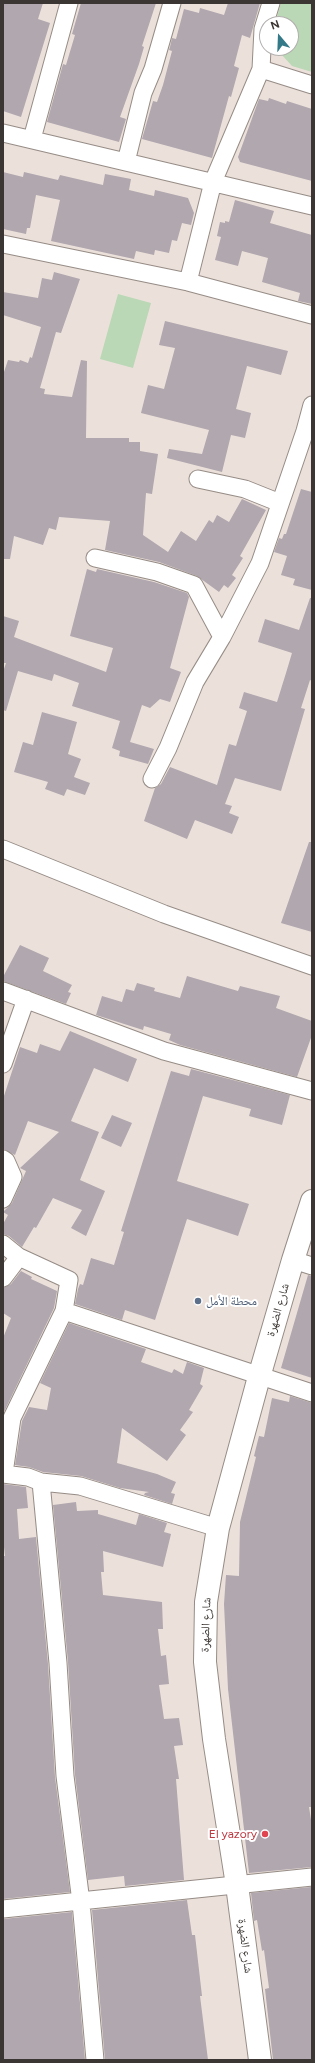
<!DOCTYPE html>
<html>
<head>
<meta charset="utf-8">
<style>
  body { margin:0 }
  #map { position:relative; width:315px; height:2063px; overflow:hidden; background:#ece1da; font-family:Figtree,sans-serif }
  canvas { display:block }
  .frame { position:absolute; inset:0; border:4px solid #3b3633; pointer-events:none }
  .north { position:absolute; left:259px; top:16px; width:40px; height:40px; box-sizing:border-box; background:#fff; border:1px solid #b1afad; border-radius:50%; rotate:341deg; font-size:11px; font-weight:700; line-height:16px; text-align:center; color:#3b3633 }
  .north::after { content:''; display:block; margin:auto; width:14px; height:18px; background:#347987; clip-path:polygon(50% 0,100% 100%,50% 72%,0 100%) }
</style>
</head>
<body>
<div id="map">
<canvas width="315" height="2063"></canvas>
<div class="frame"></div>
<div class="north">N</div>
</div>
<script>
const context = document.querySelector('canvas').getContext('2d');
context.lineJoin = 'round';
function fill(path, color) {
  context.fillStyle = color;
  context.fill(path, 'evenodd');
}
function shape(rows) {
  const path = new Path2D();
  for (const r of rows) {
    path.moveTo(r[0], r[1]);
    for (let i = 2; i < r.length; i += 2) path.lineTo(r[i], r[i + 1]);
  }
  return path;
}
function trace(path, color, width, dash) {
  context.strokeStyle = color;
  context.lineWidth = width;
  context.lineCap = dash ? 'butt' : 'round';
  context.setLineDash(dash || []);
  context.stroke(path);
}
function write(font, color, halo, rows, align = 'center') {
  context.font = font + ' Figtree,"Noto Naskh Arabic",sans-serif';
  context.lineWidth = 4;
  context.setLineDash([]);
  context.textBaseline = 'middle';
  context.strokeStyle = halo;
  context.fillStyle = color;
  for (const [text, x, y, turn = 0] of rows) {
    context.save();
    context.translate(x, y);
    context.rotate((+turn || 0) * Math.PI / 180);
    context.textAlign = isNaN(turn) ? turn : align;
    if (halo) context.strokeText(text, 0, 0);
    context.fillText(text, 0, 0);
    context.restore();
  }
}
fill(shape([
  [281,3,312,3,312,72,292,66,281,54,277,48,291,48,291,24,275,24],
  [118,294,151,303,133,368,100,359]
]), '#bad8b6');
fill(shape([
  [3,3,43,3,38,19,50,23,21,117,3,111],
  [81,3,156,3,142,46,144,47,139,64,120,117,126,119,119,142,47,122,63,64,66,65,75,35,72,34],
  [228,3,260,3,250,38,242,35,234,66,239,68,231,97,229,96,212,158,142,139,153,101,157,102,163,85,172,51,169,50,170,47,172,38,176,39,184,9,199,13,200,8,224,15],
  [269,98,286,104,287,101,312,109,312,181,240,162,238,157,259,99,268,101],
  [3,172,23,177,24,172,58,180,60,175,103,185,105,174,131,179,129,190,154,196,155,190,188,198,194,213,191,225,182,223,177,241,172,240,169,253,155,250,154,255,136,251,134,259,51,241,60,200,36,195,30,228,27,228,26,234,3,229],
  [235,200,274,211,270,223,312,235,312,304,298,301,300,293,262,282,268,258,242,251,238,266,215,260,221,237,217,236,220,222,225,223,225,221,229,222],
  [54,272,80,279,61,333,56,332,40,388,45,389,44,394,72,397,81,360,87,361,86,438,129,438,129,442,140,442,140,451,158,454,152,494,146,493,143,535,168,552,181,531,196,541,209,520,213,523,217,515,229,522,242,499,266,510,240,556,243,558,232,575,236,578,228,588,224,585,219,592,197,576,159,562,105,550,110,521,59,517,56,530,49,528,43,545,14,536,10,559,3,559,3,375,8,360,19,362,20,360,28,363,30,357,32,358,41,327,3,315,3,292,38,298,42,278,52,280],
  [165,321,288,351,281,375,247,366,236,409,251,413,245,438,231,435,222,472,167,458,169,449,202,454,209,430,141,413,148,385,164,389,175,348,159,345],
  [301,489,312,492,312,590,293,585,295,579,281,575,287,556,274,552,279,538,282,539,284,534,286,534],
  [87,569,96,572,97,569,154,582,187,593,189,597,170,668,181,672,170,702,160,699,150,708,142,705,130,742,154,749,148,764,119,756,120,751,112,748,120,721,72,706,79,683,54,674,52,681,18,671,6,711,3,710,3,672,6,663,3,663,3,616,19,621,14,637,106,672,113,648,70,636],
  [310,598,312,598,312,681,310,680,301,708,305,709,281,791,235,778,225,804,232,806,229,813,239,817,232,834,195,820,187,839,144,821,155,788,161,784,170,767,217,785,229,744,236,746,247,711,239,708,244,692,277,702,286,673,292,653,258,642,265,619,299,630],
  [42,712,77,722,68,754,81,759,74,777,90,783,85,795,67,789,64,796,45,789,48,782,14,772,23,742,33,745],
  [309,842,312,842,312,932,281,923],
  [20,945,49,958,43,971,72,985,68,992,71,993,66,1004,3,981,3,977],
  [187,976,238,991,240,986,280,996,276,1008,312,1021,312,1035,297,1077,180,1045,169,1040,171,1034,144,1026,143,1030,96,1015,102,996,122,1002,126,989,134,991,137,983,155,988,154,991,180,998],
  [70,1031,137,1059,128,1082,94,1068,71,1121,99,1132,80,1180,105,1191,86,1236,71,1228,82,1210,53,1198,36,1228,34,1227,22,1247,9,1236,3,1234,3,1224,8,1215,3,1212,12,1203,26,1171,20,1168,59,1132,28,1121,15,1155,3,1149,3,1099,20,1047,37,1053,40,1044,60,1051],
  [191,1069,290,1095,282,1125,249,1116,251,1109,203,1096,177,1181,249,1204,238,1236,187,1219,155,1320,125,1310,122,1320,75,1304,78,1289,80,1284,83,1285,91,1258,114,1265,124,1232,121,1231,171,1071,189,1076],
  [112,1115,132,1123,121,1147,101,1138],
  [21,1271,32,1277,31,1279,57,1291,54,1308,3,1414,3,1338,11,1318,3,1313,3,1288,11,1284],
  [308,1275,312,1276,312,1378,281,1368],
  [69,1323,146,1349,141,1362,172,1373,174,1369,183,1374,187,1362,204,1368,200,1384,203,1386,189,1410,193,1412,180,1430,186,1435,167,1461,122,1428,117,1463,157,1474,176,1482,171,1493,175,1494,172,1504,144,1495,145,1493,149,1492,120,1488,81,1476,43,1472,29,1467,15,1465,22,1421,29,1407,47,1410,51,1388,40,1383],
  [290,1396,312,1403,312,1807,309,1807,312,1826,312,1867,249,1873,228,1689,224,1604,226,1575,239,1576,240,1522,256,1457,254,1456,259,1436,264,1437,272,1398,289,1402],
  [3,1484,26,1487,28,1508,17,1509,19,1539,36,1537,48,1664,55,1777,70,1892,3,1899,3,1556,5,1556,3,1538],
  [76,1502,77,1511,98,1510,98,1514,136,1525,139,1514,167,1523,164,1532,171,1534,163,1567,103,1551,104,1572,101,1572,103,1595,162,1602,163,1629,158,1629,161,1656,166,1655,169,1684,159,1685,164,1719,179,1718,183,1745,174,1746,179,1779,176,1779,184,1880,125,1886,124,1876,88,1880,75,1775,68,1662,53,1505],
  [311,1887,312,2060,273,2060,265,1989,269,1988,264,1950,262,1951,257,1920,254,1921,251,1893],
  [187,1900,192,1935,195,1935,202,1996,200,1996,208,2060,105,2060,92,1910],
  [72,1912,85,2060,3,2060,3,1919]
]), '#b0a7af');
const street = shape([
  [261,69,312,85],
  [3,133,312,206],
  [32,139,69,3],
  [126,162,143,93,153,69,172,3],
  [3,244,188,282,312,315],
  [188,282,213,182,261,69,263,29,271,3],
  [198,479,245,489,280,503],
  [95,558,157,572,194,585,222,637],
  [152,779,168,748,195,682,222,637,260,563,305,431,312,405],
  [3,849,164,914,312,966],
  [3,991,164,1051,312,1091],
  [3,1064,26,999],
  [3,1159,6,1161,13,1177,3,1199],
  [3,1244,19,1257,69,1280,64,1311,312,1393],
  [293,1260,312,1266],
  [3,1278,19,1257],
  [4,1473,12,1418,64,1311],
  [3,1474,28,1477,41,1482,80,1486,218,1528],
  [41,1482,58,1663,65,1776,81,1902,95,2060],
  [3,1909,312,1877]
]);
const secondary = shape([
  [260,2060,237,1885,214,1739,205,1662,206,1602,218,1528,259,1377,293,1260,312,1201]
]);
trace(street, '#968c86', 19);
trace(secondary, '#968c86', 24);
trace(street, '#fff', 17);
trace(secondary, '#fff', 22);
for (const [x, y, r, color] of [
  [198,1301,4,"#5c6f8a"],
  [265,1834,4,"#e0444e"]
]) {
  const dot = new Path2D();
  dot.arc(x, y, r, 0, 2 * Math.PI);
  context.fillStyle = color;
  context.fill(dot);
  trace(dot, '#fff', 1.5);
}
write('12px', '#4e5e75', '#fff', [
  ["محطة الأمل",206,1301]
], 'left');
write('12px', '#3b3633', '#fff', [
  ["شارع الضهرة",278,1310,-74],
  ["شارع الضهرة",206,1625,-88],
  ["شارع الضهرة",245,1946,83]
]);
write('12px', '#be3a42', '#fff', [
  ["El yazory",257,1834]
], 'right');
</script>
</body>
</html>
